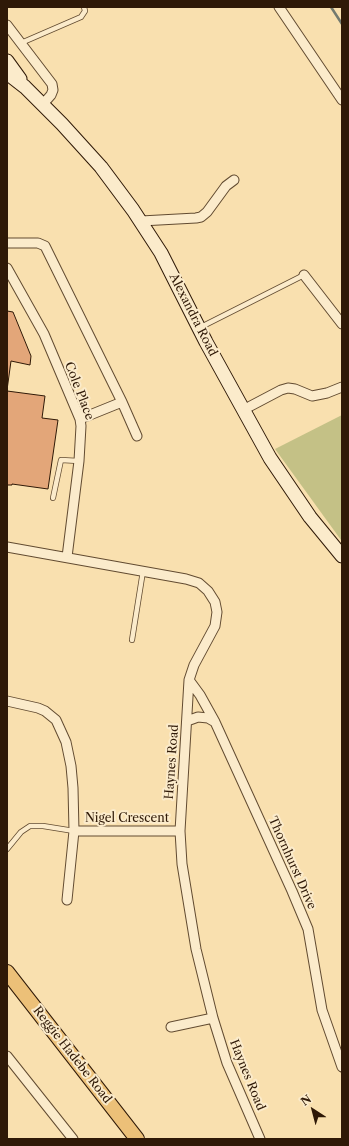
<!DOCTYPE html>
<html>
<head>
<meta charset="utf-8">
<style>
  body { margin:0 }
  #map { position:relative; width:349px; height:1146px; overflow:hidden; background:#f9e0af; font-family:"Libre Caslon Text",serif }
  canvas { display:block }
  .frame { position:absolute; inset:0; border:8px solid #2f1907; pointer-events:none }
  .north { position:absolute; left:293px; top:1090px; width:40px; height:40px; -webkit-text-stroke:3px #fbebcb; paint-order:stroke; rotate:324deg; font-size:11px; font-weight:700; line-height:16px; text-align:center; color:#2f1907 }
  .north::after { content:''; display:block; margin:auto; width:14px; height:18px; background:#2f1907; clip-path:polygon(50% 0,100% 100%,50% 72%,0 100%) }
</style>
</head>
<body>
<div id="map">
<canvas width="349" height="1146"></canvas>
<div class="frame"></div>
<div class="north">N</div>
</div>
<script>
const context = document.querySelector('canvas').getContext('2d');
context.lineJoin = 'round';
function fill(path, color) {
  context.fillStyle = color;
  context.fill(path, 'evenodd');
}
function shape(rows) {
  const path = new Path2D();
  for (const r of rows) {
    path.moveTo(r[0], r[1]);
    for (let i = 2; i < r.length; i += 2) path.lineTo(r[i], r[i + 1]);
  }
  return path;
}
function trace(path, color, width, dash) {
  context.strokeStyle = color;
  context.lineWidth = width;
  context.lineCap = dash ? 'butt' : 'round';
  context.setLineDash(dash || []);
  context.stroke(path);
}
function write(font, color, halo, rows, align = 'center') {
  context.font = font + ' "Libre Caslon Text",serif';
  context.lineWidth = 4;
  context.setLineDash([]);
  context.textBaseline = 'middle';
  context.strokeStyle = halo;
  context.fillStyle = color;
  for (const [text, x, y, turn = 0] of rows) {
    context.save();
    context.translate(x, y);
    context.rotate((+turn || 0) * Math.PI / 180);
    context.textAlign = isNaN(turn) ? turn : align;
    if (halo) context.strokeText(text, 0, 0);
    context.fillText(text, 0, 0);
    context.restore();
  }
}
fill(shape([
  [342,415,342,539,341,540,275,449]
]), '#c4c186');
trace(shape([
  [331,7,342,24]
]), '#737a6f', 2.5);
const building = shape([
  [7,311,13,312,31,356,30,365,11,361,7,390,7,311],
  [7,391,45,396,42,418,58,420,48,489,12,484,12,485,7,485,7,391]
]);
fill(building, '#e3a679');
trace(building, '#2f1907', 1);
const lane = shape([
  [21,43,81,17,85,11,84,7],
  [201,327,304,275],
  [53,498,61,460,79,461],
  [132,640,143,571],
  [7,849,21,832,30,826,43,826,74,831]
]);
const street = shape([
  [279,7,342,100],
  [7,25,52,84,53,90,51,95,43,104],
  [141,221,196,218,201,217,207,212,226,186,234,180],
  [7,243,38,243,45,246,122,402,137,436],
  [7,268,44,334,80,419,81,426,79,461,67,557],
  [304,275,342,324],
  [243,410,281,390,288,388,295,389,312,396,327,393,342,387],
  [80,419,122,402],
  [7,547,186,579,199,583,208,591,215,602,217,612,215,626,194,665,189,680,180,831,182,864,196,949,213,1018,227,1063,260,1139],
  [189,680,200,695,215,722,292,891,308,929,322,1010,342,1067],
  [7,701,38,708,45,711,56,720,66,742,71,766,73,788,74,831,67,900],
  [187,721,198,717,208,718,215,722],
  [74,831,180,831],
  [171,1027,213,1018],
  [7,1056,73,1139]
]);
const secondary = shape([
  [7,61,20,79],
  [7,73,25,87,62,124,101,167,133,210,161,253,206,342,270,458,310,517,342,556]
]);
const primary = shape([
  [7,972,137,1139]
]);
trace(lane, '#624b31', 6);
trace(street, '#624b31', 11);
trace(secondary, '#2f1907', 15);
trace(primary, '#2f1907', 16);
trace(lane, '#fbebcb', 4.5);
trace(street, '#fbebcb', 9);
trace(secondary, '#fbebcb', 13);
trace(primary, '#ecc078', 14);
write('12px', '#2f1907', '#fbebcb', [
  ["Alexandra Road",193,315,63],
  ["Cole Place",79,391,69],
  ["Haynes Road",172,762,-86],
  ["Nigel Crescent",127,819],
  ["Thornhurst Drive",292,863,66],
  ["Reggie Hadebe Road",72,1055,52],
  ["Haynes Road",247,1075,68]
]);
</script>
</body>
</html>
